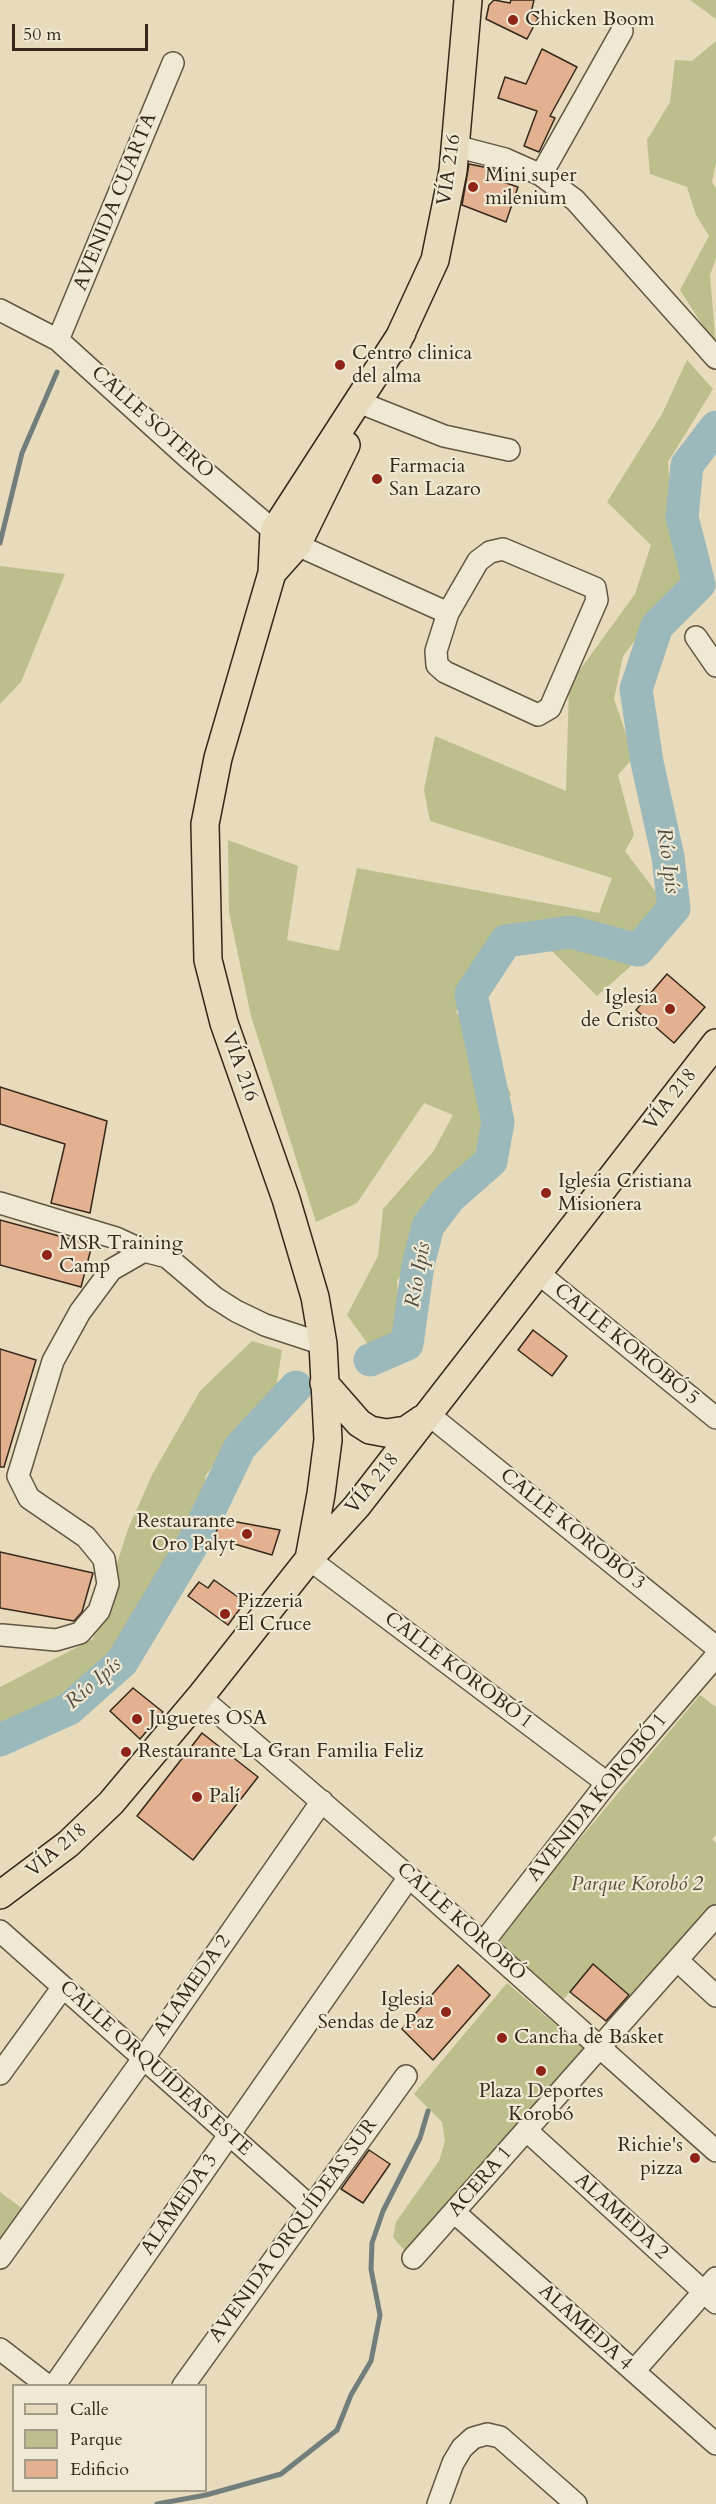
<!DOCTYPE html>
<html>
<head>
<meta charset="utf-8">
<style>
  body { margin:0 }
  #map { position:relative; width:716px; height:2504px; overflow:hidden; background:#e7dbbc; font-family:Cardo,serif }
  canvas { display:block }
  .legend { position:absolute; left:12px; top:2384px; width:195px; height:108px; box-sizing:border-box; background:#efe8d3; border:2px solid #a59b89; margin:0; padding:8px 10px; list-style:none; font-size:18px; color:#35281a }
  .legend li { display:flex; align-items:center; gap:12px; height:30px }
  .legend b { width:30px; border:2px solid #a59b89 }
  .scale { position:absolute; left:12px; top:24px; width:136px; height:27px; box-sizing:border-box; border:3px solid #35281a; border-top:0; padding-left:8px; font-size:18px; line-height:21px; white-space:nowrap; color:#35281a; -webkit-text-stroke:4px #efe8d3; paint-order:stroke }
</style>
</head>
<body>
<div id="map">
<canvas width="716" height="2504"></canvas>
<ul class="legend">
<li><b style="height:8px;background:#e7dbbc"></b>Calle</li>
<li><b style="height:16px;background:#bcbe8c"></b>Parque</li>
<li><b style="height:16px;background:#e3b090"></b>Edificio</li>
</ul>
<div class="scale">50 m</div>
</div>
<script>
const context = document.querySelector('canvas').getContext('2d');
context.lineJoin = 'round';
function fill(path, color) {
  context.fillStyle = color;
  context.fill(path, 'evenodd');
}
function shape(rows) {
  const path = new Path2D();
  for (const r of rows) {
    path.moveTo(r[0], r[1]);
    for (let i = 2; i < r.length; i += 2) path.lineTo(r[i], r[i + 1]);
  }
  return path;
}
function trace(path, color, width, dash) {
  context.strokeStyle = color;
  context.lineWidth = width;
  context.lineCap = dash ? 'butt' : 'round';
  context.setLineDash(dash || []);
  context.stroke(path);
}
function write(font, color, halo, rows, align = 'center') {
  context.font = font + ' Cardo,serif';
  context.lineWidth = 4.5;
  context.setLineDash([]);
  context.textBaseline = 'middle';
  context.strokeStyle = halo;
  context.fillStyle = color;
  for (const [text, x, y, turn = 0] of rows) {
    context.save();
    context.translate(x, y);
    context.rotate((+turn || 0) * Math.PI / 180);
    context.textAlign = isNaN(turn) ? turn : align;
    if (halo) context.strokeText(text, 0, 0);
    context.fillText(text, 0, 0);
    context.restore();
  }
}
fill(shape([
  [690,0,716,0,716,19],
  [716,41,716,162,712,182,716,189,716,258,710,275,716,346,680,290,709,236,696,215,687,187,650,174,647,140,670,102,675,60,692,61],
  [687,360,713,389,668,462,672,515,705,542,683,577,623,656,614,699,634,757,618,775,634,835,625,851,659,896,650,942,631,966,597,996,543,942,500,961,456,1012,494,1062,511,1094,450,1197,428,1226,397,1281,401,1335,370,1347,347,1315,378,1256,383,1209,433,1152,453,1115,424,1103,357,1203,316,1222,251,1016,229,912,228,840,298,866,287,940,339,951,357,868,599,913,612,878,430,821,424,790,435,736,566,791,569,685,635,594,651,545,607,502,662,414],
  [0,566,65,574,21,682,0,704],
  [252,1341,282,1350,275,1395,244,1424,206,1475,195,1540,122,1662,69,1709,10,1737,0,1739,0,1687,93,1639,128,1529,153,1473,200,1391],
  [700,1695,716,1707,716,1835,712,1839,716,1843,716,1908,635,1999,593,1964,563,2000,503,1947,500,1939,502,1932],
  [507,1983,590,2054,410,2257,393,2237,396,2222,439,2161,445,2141,442,2122,414,2094],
  [0,2192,24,2210,0,2242]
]), '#bcbe8c');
trace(shape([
  [0,543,22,453,57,372],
  [157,2504,206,2495,281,2474,337,2430,351,2395,371,2361,380,2315,371,2269,372,2243,383,2211,420,2138,428,2111]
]), '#727e7b', 5);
trace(shape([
  [370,1360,407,1344,418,1265,428,1226,450,1197,491,1161,498,1122,471,994,506,941,571,932,638,950,674,908,668,857,647,762,636,689,657,626,699,584,682,517,687,465,716,427],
  [0,1740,69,1709,122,1662,195,1540,240,1447,296,1387]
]), '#9bb8bb', 33);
const building = shape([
  [494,0,510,3,511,0,534,0,531,13,538,18,527,39,486,19,489,5,494,0],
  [542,49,577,67,550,116,555,118,539,152,524,146,537,111,498,98,505,77,526,84,542,49],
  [469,164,493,169,500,181,518,187,506,222,462,205,469,164],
  [667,974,705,1007,674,1043,636,1010,667,974],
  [0,1087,107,1121,90,1213,51,1203,65,1144,0,1124,0,1087],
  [0,1220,92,1245,81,1287,0,1265,0,1220],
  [533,1330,567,1356,552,1376,518,1350,533,1330],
  [0,1349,36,1360,4,1467,0,1467,0,1349],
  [221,1519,280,1530,272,1555,214,1538,221,1519],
  [0,1552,93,1573,82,1612,74,1621,0,1608,0,1552],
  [214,1580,245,1602,228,1625,188,1596,199,1582,208,1588,214,1580],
  [133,1688,163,1712,140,1739,110,1711,133,1688],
  [202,1733,258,1777,193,1860,137,1816,202,1733],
  [593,1964,629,1995,606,2021,570,1992,593,1964],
  [458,1965,490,1995,433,2060,402,2029,458,1965],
  [369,2150,390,2164,363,2203,341,2189,369,2150]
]);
fill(building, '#e3b090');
trace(building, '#35281a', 1.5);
const minor = shape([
  [455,146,505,159,541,175,575,200,716,358],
  [541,175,622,31],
  [0,310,58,340,187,457,274,531,297,545,448,613,478,561,490,552,503,549,595,588,597,600,550,708,538,715,445,672,437,665,436,651,448,613],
  [58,340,173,63],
  [366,405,444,436,509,450],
  [696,637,716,666],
  [0,1203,116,1238,144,1251],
  [537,1272,716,1418],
  [428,1414,716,1647],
  [309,1559,607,1783],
  [2,1635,56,1640,80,1633,99,1611,108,1584,104,1559,86,1537,29,1498,18,1476,53,1361,80,1312,111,1270,144,1251,167,1257,214,1297,236,1311,265,1325,323,1344],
  [200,1697,409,1877,716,2151],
  [0,1931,311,2207],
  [483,1943,607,1783,716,1656],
  [677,1960,716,1996],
  [0,2074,63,1987],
  [526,2130,716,2303],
  [454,2212,716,2444],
  [0,2258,143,2059,322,1801],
  [413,2258,716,1916],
  [0,2349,48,2386],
  [634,2371,716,2278],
  [54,2386,409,1877],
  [183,2386,406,2076],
  [438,2504,453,2463,462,2448,473,2438,487,2434,500,2437,576,2504]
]);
const major = shape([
  [394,349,435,260,453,171,468,0],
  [272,573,297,545,346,445],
  [324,1383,359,1423,370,1430,386,1433,406,1430,422,1419],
  [309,1559,321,1494,328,1440,323,1344,315,1297,286,1199,224,1023,208,960,205,824,218,758,272,573,274,531,402,333],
  [0,1895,68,1844,111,1803,200,1697,309,1559,357,1506,716,1043]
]);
trace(minor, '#625542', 24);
trace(major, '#35281a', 30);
trace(minor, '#efe8d3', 21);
trace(major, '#e7dbbc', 27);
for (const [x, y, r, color] of [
  [513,20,6,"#8f2418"],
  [473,187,6,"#8f2418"],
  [340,365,6,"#8f2418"],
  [377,479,6,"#8f2418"],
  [670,1009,6,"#8f2418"],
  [546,1193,6,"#8f2418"],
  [47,1255,6,"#8f2418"],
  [247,1534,6,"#8f2418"],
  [225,1614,6,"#8f2418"],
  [137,1719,6,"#8f2418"],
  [126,1752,6,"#8f2418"],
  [197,1797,6,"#8f2418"],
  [446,2012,6,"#8f2418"],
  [502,2038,6,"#8f2418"],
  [541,2071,6,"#8f2418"],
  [695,2158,6,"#8f2418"]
]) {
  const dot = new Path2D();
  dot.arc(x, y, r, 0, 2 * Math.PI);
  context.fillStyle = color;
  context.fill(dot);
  trace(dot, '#efe8d3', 2);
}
write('20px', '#35281a', '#efe8d3', [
  ["Chicken Boom",525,20],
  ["Mini super",485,176],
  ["milenium",485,199],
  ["Centro clinica",352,354],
  ["del alma",352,377],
  ["Farmacia",389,467],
  ["San Lazaro",389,490],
  ["Iglesia",658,998,"right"],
  ["de Cristo",658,1021,"right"],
  ["Iglesia Cristiana",558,1182],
  ["Misionera",558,1205],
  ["MSR Training",59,1244],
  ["Camp",59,1267],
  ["Restaurante",235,1522,"right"],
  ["Oro Palyt",235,1545,"right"],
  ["Pizzeria",237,1602],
  ["El Cruce",237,1625],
  ["Juguetes OSA",149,1719],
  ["Restaurante La Gran Familia Feliz",138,1752],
  ["Palí",209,1797],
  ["Iglesia",434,2000,"right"],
  ["Sendas de Paz",434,2023,"right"],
  ["Cancha de Basket",514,2038],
  ["Plaza Deportes",541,2092,"center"],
  ["Korobó",541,2115,"center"],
  ["Richie's",683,2146,"right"],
  ["pizza",683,2169,"right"]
], 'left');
write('20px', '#35281a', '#efe8d3', [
  ["VÍA 216",450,170,-82],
  ["AVENIDA CUARTA",116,202,-68],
  ["CALLE SOTERO",152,423,42],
  ["VÍA 216",239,1067,70],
  ["VÍA 218",671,1100,-52],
  ["CALLE KOROBÓ 5",626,1345,39],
  ["VÍA 218",373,1484,-51],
  ["CALLE KOROBÓ 3",572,1530,39],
  ["CALLE KOROBÓ 1",458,1671,37],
  ["AVENIDA KOROBÓ 1",598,1798,-51],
  ["VÍA 218",57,1851,-40],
  ["CALLE KOROBÓ",460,1922,42],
  ["ALAMEDA 2",193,1986,-55],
  ["CALLE ORQUÍDEAS ESTE",155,2069,42],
  ["ACERA 1",481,2182,-49],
  ["ALAMEDA 3",180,2205,-55],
  ["ALAMEDA 2",621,2217,42],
  ["AVENIDA ORQUÍDEAS SUR",294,2231,-54],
  ["ALAMEDA 4",585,2328,42]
]);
write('italic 20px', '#574e36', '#efe8d3', [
  ["Parque Korobó 2",637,1885]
]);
write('italic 21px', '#4e4c42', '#efe8d3', [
  ["Río Ipís",667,861,82],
  ["Río Ipís",419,1275,-80],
  ["Río Ipís",94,1684,-41]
]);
</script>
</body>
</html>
